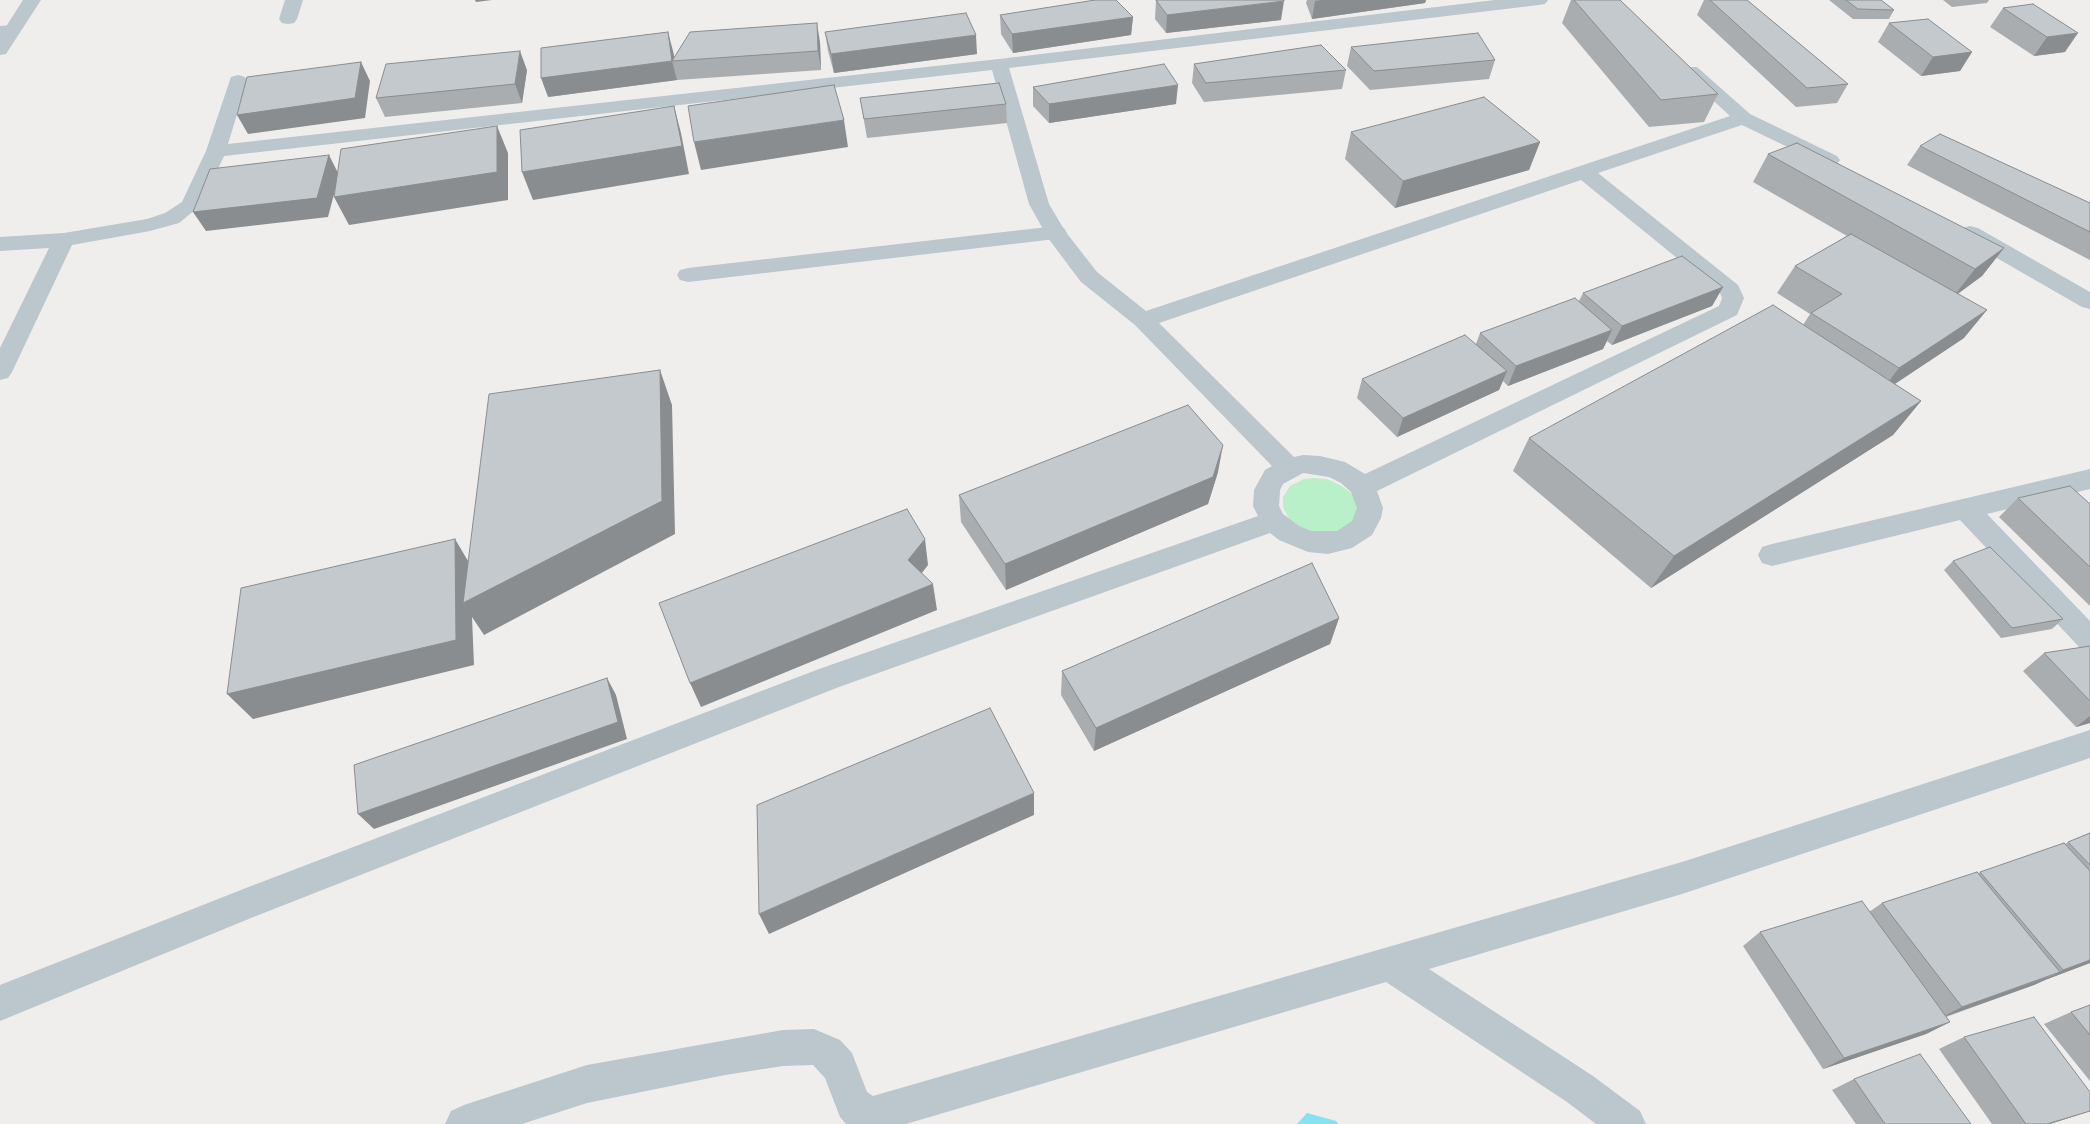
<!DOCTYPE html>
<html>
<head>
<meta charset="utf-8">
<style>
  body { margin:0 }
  canvas { display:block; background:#f0eded }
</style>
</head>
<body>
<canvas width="2090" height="1124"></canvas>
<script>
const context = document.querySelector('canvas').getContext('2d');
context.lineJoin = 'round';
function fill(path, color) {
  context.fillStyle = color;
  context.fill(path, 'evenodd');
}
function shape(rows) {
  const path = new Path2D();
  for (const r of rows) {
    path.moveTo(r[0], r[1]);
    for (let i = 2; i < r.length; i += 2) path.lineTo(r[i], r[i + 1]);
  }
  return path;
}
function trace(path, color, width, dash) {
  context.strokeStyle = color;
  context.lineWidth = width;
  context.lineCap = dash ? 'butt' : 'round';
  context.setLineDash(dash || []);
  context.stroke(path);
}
fill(shape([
  [1314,478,1327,479,1340,485,1351,493,1356,500,1358,507,1357,516,1341,532,1317,534,1304,530,1289,519,1283,507,1283,497,1290,486,1304,479]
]), '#b9f0c9');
fill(shape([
  [1307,1113,1336,1121,1338,1124,1297,1124]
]), '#85e2ee');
fill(shape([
  [285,0,303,0,297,19,294,23,288,24,282,23,279,19,285,0],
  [12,25,18,26,21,30,18,34,0,36,0,26,12,25],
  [1056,226,1064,228,1067,233,1064,238,688,282,680,280,677,275,680,270,688,268,1056,226]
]), '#bbc6cd');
fill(shape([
  [23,0,41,0,6,54,0,55,0,36,23,0],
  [1495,0,1548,0,1545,4,1539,5,1009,68,1049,204,1065,231,1097,272,1146,311,1730,116,1681,71,1683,67,1697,67,1750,114,1837,156,1840,160,1837,164,1830,166,1823,164,1742,125,1598,173,1738,285,1744,298,1737,315,1377,491,1383,508,1381,518,1372,535,1352,548,1328,554,1308,552,1279,540,1270,533,839,687,251,918,0,1021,0,985,246,888,819,669,1258,516,1253,506,1254,490,1265,470,1272,466,1135,325,1081,282,1048,238,1029,204,992,70,224,156,201,205,179,223,150,231,72,245,12,372,8,378,0,380,0,348,49,248,0,251,0,237,64,233,147,219,165,213,182,202,206,151,231,77,238,75,245,77,247,81,228,144,999,59,1495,0],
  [1581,180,1720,293,1722,298,1719,306,1365,474,1345,462,1320,456,1303,455,1294,457,1159,323,1581,180],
  [1303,473,1329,477,1341,483,1351,492,1357,508,1352,521,1337,531,1311,531,1299,526,1283,514,1279,506,1280,490,1283,484,1303,473],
  [1970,226,1978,228,2090,292,2090,309,2082,307,1962,238,1959,233,1962,228,1970,226],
  [2090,469,2090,489,1987,514,2090,621,2090,652,2080,648,1960,520,1772,566,1762,563,1758,555,1762,547,1772,544,2090,469],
  [2090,730,2090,758,1682,894,1429,969,1593,1076,1640,1111,1646,1124,1596,1124,1567,1102,1386,982,906,1124,846,1124,840,1117,825,1078,813,1065,783,1066,725,1075,587,1103,522,1124,445,1124,451,1111,464,1105,587,1065,783,1030,814,1029,840,1040,852,1053,867,1092,873,1096,1682,862,2090,730]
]), '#bbc6cd');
fill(shape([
  [1156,0,1281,20,1166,33,1155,19],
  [1307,0,1426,0,1425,3,1312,19,1306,3],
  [1571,0,1620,0,1718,94,1704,122,1649,127,1562,23],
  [1704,0,1747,0,1848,84,1837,103,1796,107,1697,15],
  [1829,0,1881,0,1894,10,1889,19,1853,19],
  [1943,0,1989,0,1987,3,1952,7],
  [2033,4,2065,52,2034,56,1990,27,2003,8],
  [1000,15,1133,17,1131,35,1013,53,1001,34],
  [1889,23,1972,52,1960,71,1921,76,1878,42],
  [825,32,977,54,834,73,828,51],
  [820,42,821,70,677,80,548,97,673,51,674,57],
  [1351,47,1495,60,1489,79,1370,90,1347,66],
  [1194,64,1346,70,1342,89,1204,102,1192,83],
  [527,70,522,103,385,117,376,98],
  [1033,87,1176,104,1049,123,1033,106],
  [860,98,1006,104,1007,123,867,138],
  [1351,132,1540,142,1529,170,1395,208,1345,159],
  [1920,146,2090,203,2090,260,1907,165],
  [1768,154,2004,248,1982,276,1958,294,1964,338,1895,384,1921,401,1893,435,1651,588,1513,471,1529,438,1803,325,1810,314,1777,293,1795,266,1847,236,1753,182],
  [1723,287,1712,306,1612,345,1607,341,1603,349,1508,386,1503,381,1499,390,1397,437,1357,398,1362,379,1476,344,1480,333,1579,301,1583,293],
  [1218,472,1208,504,1006,590,961,522,959,495],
  [2018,498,2090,504,2090,606,1999,517],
  [1953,561,2063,619,2052,629,2001,638,1944,570],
  [1339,618,1330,644,1094,751,1061,695,1062,671],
  [2090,646,2090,723,2076,727,2023,671,2044,653],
  [2090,833,2090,963,2045,980,2034,985,1946,1017,1950,1022,1926,1034,1823,1069,1743,946,1760,932,1869,912,1882,903,1978,873,2065,844,2068,842],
  [2090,1005,2090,1081,2044,1024,2071,1012],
  [1964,1037,2090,1092,2090,1111,2050,1124,1992,1124,1939,1049],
  [1854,1079,1971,1124,1856,1124,1832,1090]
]), '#a9adb0');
fill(shape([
  [475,0,492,0,476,2],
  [1321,0,1426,0,1425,3,1312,19,1315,1],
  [1284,1,1281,20,1166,33,1167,15],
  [1133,17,1131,35,1013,53,1012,34],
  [817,23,820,42,821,70,818,51],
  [668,32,673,51,675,61,672,61,677,80,548,97,541,78],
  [2078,33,2065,52,2034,56,2047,37],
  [976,35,977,54,834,73,831,54],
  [520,51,527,70,522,103,515,84],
  [1972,52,1960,71,1921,76,1933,57],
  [361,62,370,81,365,118,248,134,237,115],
  [1178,85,1176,104,1049,123,1049,104],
  [674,106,681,133,689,174,533,200,522,172],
  [844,120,848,147,701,170,694,142],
  [497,126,508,153,508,200,349,225,334,197],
  [1540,142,1529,170,1395,208,1403,181],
  [329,155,339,175,328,217,206,231,193,212],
  [2004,248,1982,276,1953,297,1975,269],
  [1723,287,1712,306,1612,345,1622,326],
  [1987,310,1964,338,1878,395,1899,368],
  [1612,330,1603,349,1508,386,1516,366],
  [660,370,672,405,675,534,484,635,472,617,474,665,253,719,227,694,455,539,471,566],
  [1507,371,1499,390,1397,437,1403,418],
  [1921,401,1893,435,1651,588,1674,556],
  [1223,445,1218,472,1208,504,1006,590,1005,564],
  [925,539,928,565,912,586,908,560],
  [933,584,937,610,701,707,690,683],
  [1339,618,1330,644,1094,751,1096,728],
  [607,678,616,695,627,739,374,829,358,814],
  [2090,716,2090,723,2076,727],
  [1034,793,1034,815,769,934,759,914],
  [2090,960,2090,963,2045,980,2034,985,1938,1019,1962,1007,2054,975,2063,970],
  [1950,1022,1926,1034,1823,1069,1844,1058],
  [2090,1111,2050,1124,2047,1124]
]), '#898d90');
const building = shape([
  [1095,0,1116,0,1133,17,1012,34,1000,15,1095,0],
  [1156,0,1284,0,1284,1,1167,15,1156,0],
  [1574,0,1620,0,1718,94,1661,100,1574,0],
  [1710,0,1747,0,1848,84,1807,88,1710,0],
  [1846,0,1881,0,1894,10,1858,9,1846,0],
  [2033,4,2078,33,2047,37,2003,8,2033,4],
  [966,13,976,35,831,54,825,32,966,13],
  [1928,19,1972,52,1933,57,1889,23,1928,19],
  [817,23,818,51,672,61,690,32,817,23],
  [668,32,672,61,541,78,541,48,668,32],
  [1478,33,1495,60,1374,71,1351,47,1478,33],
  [1321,45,1346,70,1206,83,1194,64,1321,45],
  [520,51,515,84,376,98,386,64,520,51],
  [361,62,355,98,237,115,247,77,361,62],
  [1164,64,1178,85,1049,104,1033,87,1164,64],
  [999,83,1006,104,864,119,860,98,999,83],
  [834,85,844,120,694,142,688,106,834,85],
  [1484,97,1540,142,1403,181,1351,132,1484,97],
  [674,106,682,146,522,172,520,130,674,106],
  [497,126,497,172,334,197,341,149,497,126],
  [1940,134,2090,203,2090,232,1920,146,1940,134],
  [1797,143,2004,248,1975,269,1768,154,1797,143],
  [329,155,317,198,193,212,210,169,329,155],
  [1851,234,1987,310,1899,368,1811,313,1842,294,1795,266,1851,234],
  [1682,256,1723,287,1622,326,1583,293,1682,256],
  [1575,298,1612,330,1516,366,1480,333,1575,298],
  [1773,305,1921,401,1674,556,1529,438,1773,305],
  [1465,335,1507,371,1403,418,1362,379,1465,335],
  [660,370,662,501,463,603,489,394,660,370],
  [1188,405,1223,445,1213,477,1005,564,959,495,1188,405],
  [2070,486,2090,504,2090,567,2018,498,2070,486],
  [907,509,925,539,908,560,933,584,690,683,659,603,907,509],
  [455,539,456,640,227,694,241,588,455,539],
  [1990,547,2063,619,2012,628,1953,561,1990,547],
  [1312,563,1339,618,1096,728,1062,671,1312,563],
  [2090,646,2090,701,2044,653,2090,646],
  [607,678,618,722,358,814,354,765,607,678],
  [990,708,1034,793,759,914,757,805,990,708],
  [2090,833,2090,865,2068,842,2090,833],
  [2064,843,2090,871,2090,960,2063,970,1980,872,2064,843],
  [1977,872,2060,972,1962,1007,1882,903,1977,872],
  [1862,901,1950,1022,1844,1058,1760,932,1862,901],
  [2090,1005,2090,1035,2071,1012,2090,1005],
  [2034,1017,2090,1092,2090,1111,2047,1124,2026,1124,1964,1037,2034,1017],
  [1920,1054,1971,1124,1885,1124,1854,1079,1920,1054]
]);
fill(building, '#c4c9cd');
trace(building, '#898d90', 1);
</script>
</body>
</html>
